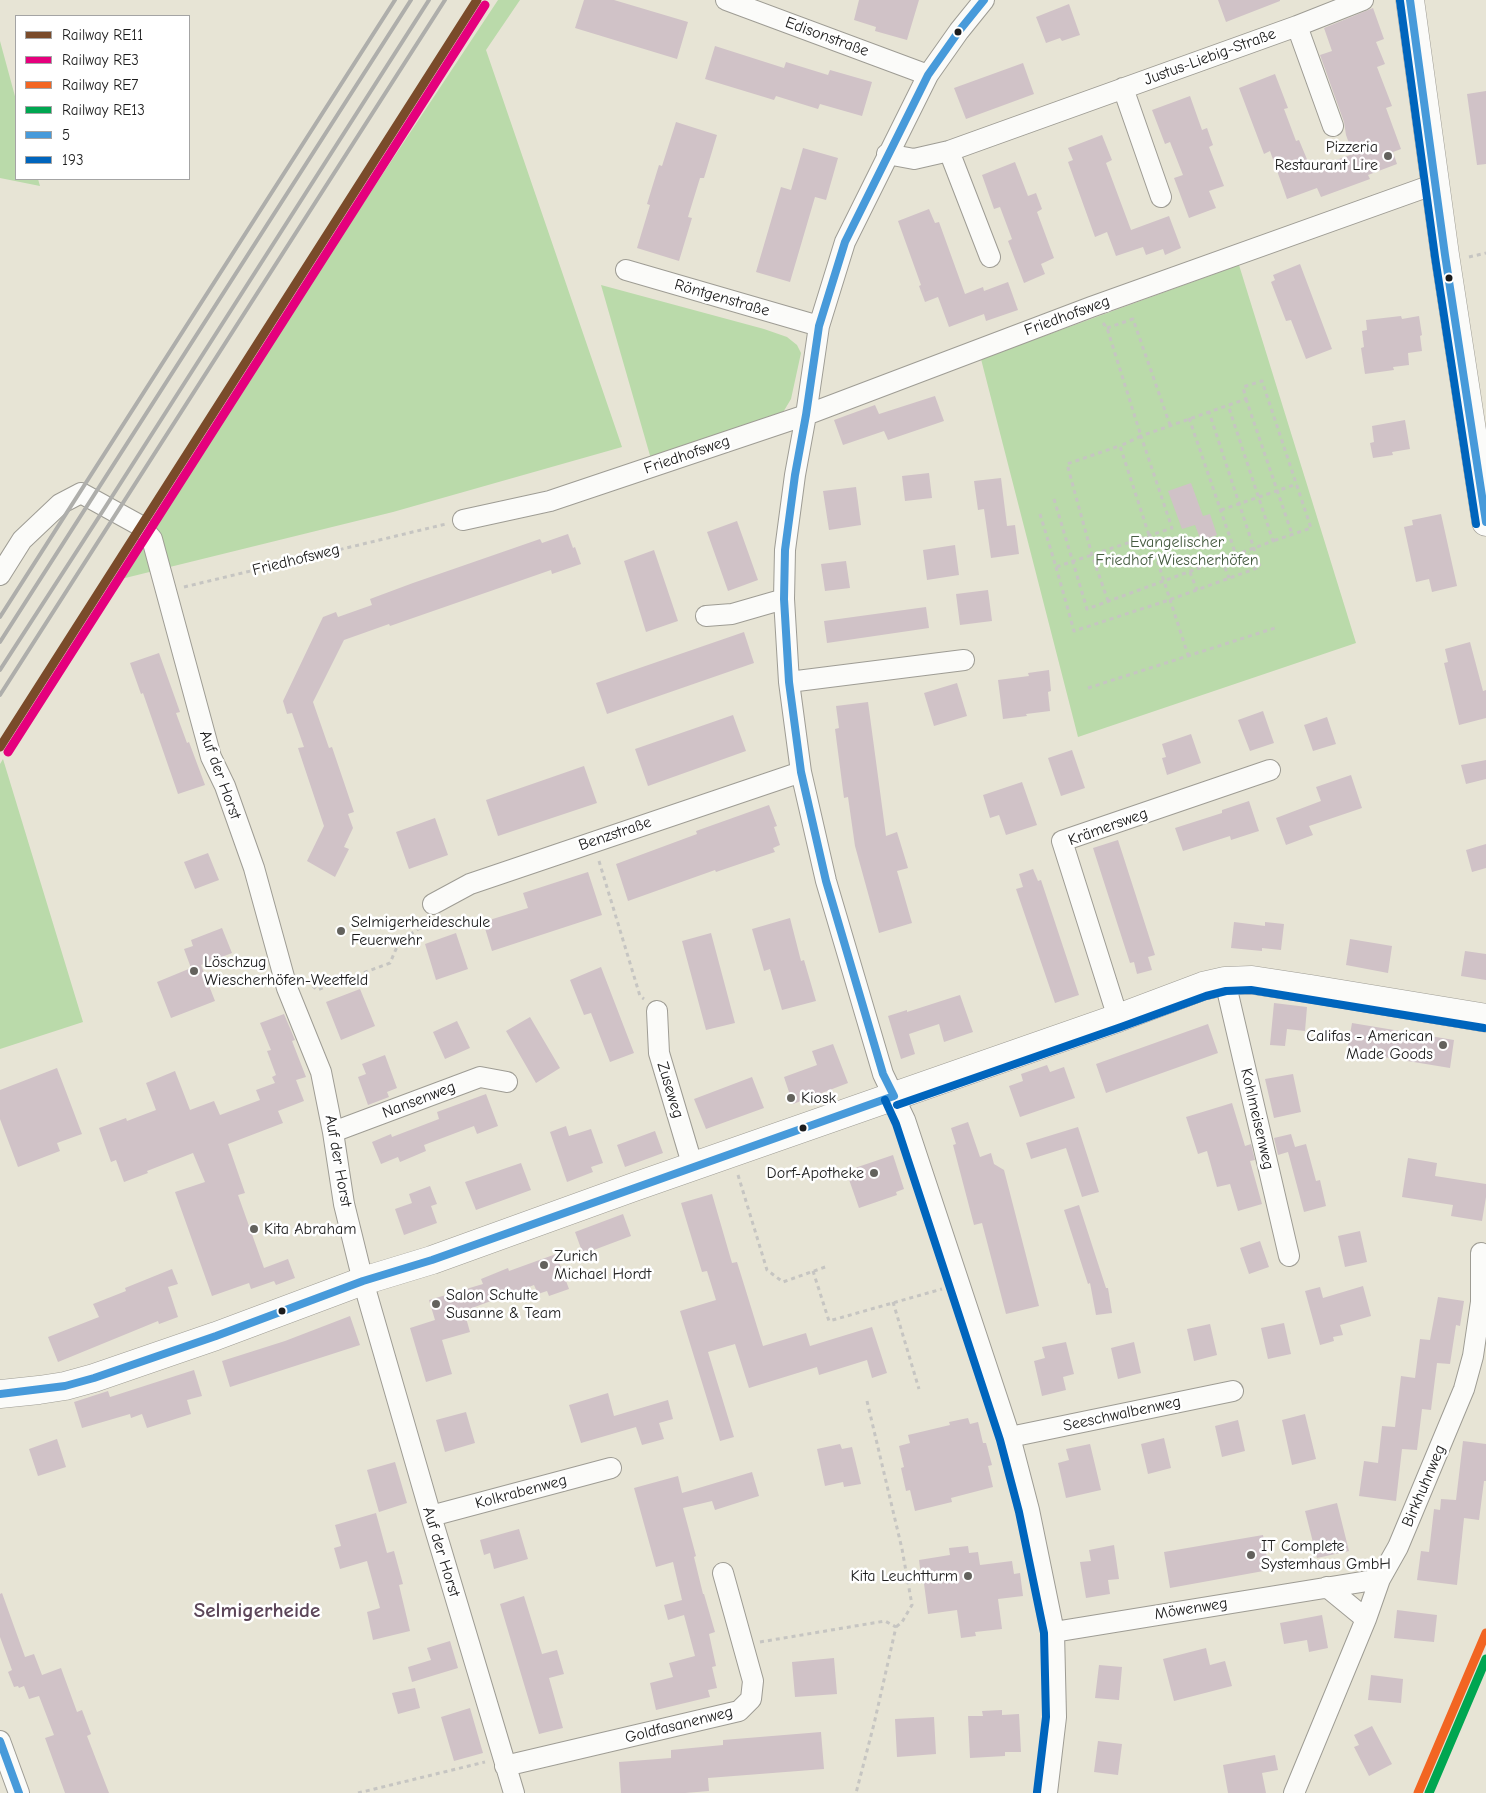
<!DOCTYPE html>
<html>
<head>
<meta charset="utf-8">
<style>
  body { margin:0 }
  #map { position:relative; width:1486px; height:1793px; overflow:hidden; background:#e7e4d5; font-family:"Comic Neue",sans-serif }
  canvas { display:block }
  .legend { position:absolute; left:15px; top:15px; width:175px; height:165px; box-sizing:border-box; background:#fff; border:1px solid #a4a4a4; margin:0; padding:6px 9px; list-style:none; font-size:15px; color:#1c1c1c }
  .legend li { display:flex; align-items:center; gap:10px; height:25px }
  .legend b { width:25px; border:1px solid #a4a4a4 }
</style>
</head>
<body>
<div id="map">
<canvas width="1486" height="1793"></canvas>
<ul class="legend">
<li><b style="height:6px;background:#7a4b2a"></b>Railway RE11</li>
<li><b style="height:6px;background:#e5007d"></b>Railway RE3</li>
<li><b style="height:6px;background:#f26522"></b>Railway RE7</li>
<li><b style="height:6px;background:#00a651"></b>Railway RE13</li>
<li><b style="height:6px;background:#479ada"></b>5</li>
<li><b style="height:6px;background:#0065bd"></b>193</li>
</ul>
</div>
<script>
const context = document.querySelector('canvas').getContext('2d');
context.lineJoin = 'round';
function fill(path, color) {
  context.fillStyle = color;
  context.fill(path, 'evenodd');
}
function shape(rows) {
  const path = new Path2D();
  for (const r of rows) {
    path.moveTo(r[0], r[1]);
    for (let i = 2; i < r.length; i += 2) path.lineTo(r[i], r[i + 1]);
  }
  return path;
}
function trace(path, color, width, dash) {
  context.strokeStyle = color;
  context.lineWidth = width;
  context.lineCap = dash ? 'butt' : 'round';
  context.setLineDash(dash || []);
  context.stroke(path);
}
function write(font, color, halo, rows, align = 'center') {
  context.font = font + ' "Comic Neue",sans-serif';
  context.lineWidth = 5;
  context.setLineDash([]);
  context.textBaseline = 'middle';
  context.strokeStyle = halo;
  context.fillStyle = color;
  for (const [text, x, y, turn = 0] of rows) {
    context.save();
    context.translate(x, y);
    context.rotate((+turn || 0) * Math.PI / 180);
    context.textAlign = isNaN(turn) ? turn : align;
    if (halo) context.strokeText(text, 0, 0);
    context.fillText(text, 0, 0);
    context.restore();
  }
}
fill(shape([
  [498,0,520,0,486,50,622,447,393,512,113,581],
  [0,41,16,100,16,179,38,179,40,186,0,178],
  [1239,265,1356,643,1078,737,981,359],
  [601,285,764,329,787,337,797,345,801,353,791,399,782,414,651,459],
  [3,759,83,1022,0,1049,0,764]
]), '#badaaa');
fill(shape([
  [584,0,614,0,688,22,677,59,575,28],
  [859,0,919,0,907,40,875,31,876,27,854,20],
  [1218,0,1280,0,1280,1,1226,22],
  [1069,4,1080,35,1062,41,1060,38,1046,43,1036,17],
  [1373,8,1384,39,1376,42,1385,64,1377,67,1392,106,1386,108,1401,149,1393,152,1397,164,1368,175,1370,179,1321,197,1317,188,1287,199,1270,151,1264,154,1239,88,1275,74,1288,108,1284,109,1296,141,1299,140,1311,169,1353,154,1346,135,1344,122,1320,55,1332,51,1324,28],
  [715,46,784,68,786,62,828,75,830,70,872,82,862,116,820,104,818,109,776,96,774,100,705,79],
  [1023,63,1034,94,966,119,954,88],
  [1486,91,1486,164,1477,165,1467,94],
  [1190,96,1202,130,1207,128,1213,145,1209,147,1224,186,1209,191,1216,208,1189,218,1174,178,1183,175,1170,142,1165,144,1152,110],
  [676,122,717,135,704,178,700,178,688,217,692,218,679,261,637,248,650,205,647,204,659,165,662,166],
  [1102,135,1112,160,1106,163,1131,230,1169,216,1181,248,1165,255,1163,249,1146,255,1143,247,1116,256,1107,232,1095,237,1068,162,1073,160,1068,148],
  [803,148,838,158,826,200,815,197,790,282,756,272,781,187,791,190],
  [1015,162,1028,196,1036,193,1042,209,1037,212,1054,258,1041,264,1045,274,1024,283,1008,241,1012,239,1000,207,994,209,982,175],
  [929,209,935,223,939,222,965,294,983,287,984,291,1008,282,1018,310,986,321,984,314,949,327,938,297,925,302,919,286,921,285,898,221],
  [1300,264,1332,349,1306,359,1291,320,1286,321,1271,282,1275,280,1273,275],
  [1401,316,1402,319,1419,316,1422,335,1420,336,1422,351,1408,353,1409,365,1393,367,1394,370,1365,374,1361,348,1364,347,1362,331,1367,330,1366,320],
  [935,396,944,421,888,440,884,431,843,445,834,420,875,405,879,414],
  [1405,420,1410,449,1392,452,1393,455,1373,458,1370,443,1374,442,1372,426],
  [929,473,932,498,905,501,902,476],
  [1001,478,1007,526,1015,525,1019,554,991,558,984,509,978,510,974,481],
  [1191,483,1203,516,1210,514,1217,535,1201,541,1195,525,1182,529,1168,491],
  [856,487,861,525,829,530,823,491],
  [1441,514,1457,586,1432,592,1429,579,1416,582,1404,527,1413,525,1412,520],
  [737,521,758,580,728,591,707,532],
  [568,534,573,548,575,547,581,564,552,574,551,570,390,626,389,624,344,640,313,702,329,748,332,747,354,812,348,814,353,828,344,847,349,849,335,877,307,861,324,826,298,748,304,747,292,713,287,714,283,701,323,617,336,612,338,617,372,605,370,599,413,583,540,539,542,543],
  [955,545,959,575,927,580,923,550],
  [654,550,678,621,646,632,624,561],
  [846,561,850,588,825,591,821,564],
  [988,590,992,621,960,625,956,594],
  [926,607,929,628,827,643,824,621],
  [744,632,754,663,607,714,596,683],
  [1470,642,1483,691,1486,690,1486,718,1459,725,1444,663,1448,662,1445,649],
  [159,653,180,712,176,713,187,743,189,742,205,785,178,794,143,693,141,694,130,663],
  [1049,670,1051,691,1048,692,1050,711,1026,714,1027,716,1003,719,998,680,1029,676,1028,673],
  [957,683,967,716,934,726,924,693],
  [868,702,886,836,897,832,908,868,897,871,912,923,879,933,855,846,848,797,844,798,835,729,839,728,836,706],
  [1263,711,1274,743,1250,751,1238,720],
  [733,715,746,751,648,786,635,749],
  [1327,717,1336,744,1313,751,1304,725],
  [1191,734,1201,763,1167,775,1162,758,1166,757,1162,744],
  [1072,750,1085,788,1061,796,1048,758],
  [1486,760,1486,779,1466,784,1461,765],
  [584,766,597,803,498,836,486,800],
  [1351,775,1362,808,1309,826,1313,835,1286,845,1276,818,1321,801,1316,787],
  [1022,782,1037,825,1006,835,999,815,990,818,983,795],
  [1249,801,1259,831,1231,840,1230,836,1183,851,1175,828,1222,813,1222,810],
  [769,805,777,826,774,827,780,845,773,848,775,852,716,872,715,870,628,901,616,864,697,834,696,831],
  [435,818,448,855,409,869,396,832],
  [1118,840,1155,955,1148,957,1152,970,1137,974,1134,962,1130,963,1093,848],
  [1486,844,1486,868,1472,872,1466,850],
  [208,853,219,880,195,889,184,862],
  [1033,869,1038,881,1041,880,1079,995,1055,1003,1016,889,1023,887,1019,874],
  [588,872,602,915,492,951,483,922,528,908,523,893],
  [790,918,801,961,804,960,816,1001,782,1010,770,969,764,971,752,929],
  [1234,922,1265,926,1265,922,1284,924,1281,950,1262,948,1262,951,1231,948],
  [222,928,232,953,201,965,215,1001,171,1018,157,982,191,968,184,949,193,946,191,940],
  [456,933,468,969,436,980,425,944],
  [711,933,735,1023,706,1030,682,941],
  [1350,939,1392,946,1388,973,1346,965],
  [1465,951,1486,954,1486,980,1461,976],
  [601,967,634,1053,610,1062,591,1013,584,1015,570,980],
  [360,989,375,1026,341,1040,326,1002],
  [960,995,973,1032,944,1042,939,1024,909,1034,915,1054,901,1059,888,1016,907,1010,907,1012],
  [1274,1003,1307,1007,1305,1031,1287,1029,1285,1046,1270,1045],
  [284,1014,295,1040,292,1041,306,1077,296,1080,304,1101,278,1111,283,1123,228,1144,245,1193,238,1195,264,1268,288,1259,295,1278,276,1285,274,1281,251,1289,249,1283,212,1296,175,1192,205,1182,193,1153,147,1171,148,1173,124,1182,116,1160,111,1162,99,1128,126,1118,127,1121,156,1110,146,1083,175,1071,190,1110,214,1101,220,1115,260,1100,256,1090,275,1083,272,1077,276,1075,267,1051,271,1050,260,1023],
  [530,1017,560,1068,536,1083,506,1031],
  [457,1021,470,1048,445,1059,433,1032],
  [1352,1023,1454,1040,1450,1068,1347,1051],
  [1208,1024,1218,1053,1106,1093,1096,1064],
  [833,1044,848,1083,793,1104,784,1077,817,1065,812,1051],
  [385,1055,397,1088,387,1092,389,1097,368,1105,358,1077,366,1074,362,1064],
  [1047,1065,1050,1072,1064,1067,1075,1098,1020,1117,1009,1086,1023,1081,1021,1074],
  [57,1068,82,1134,57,1143,60,1151,18,1167,0,1119,0,1090],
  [1293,1074,1301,1112,1274,1118,1265,1079],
  [752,1077,764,1108,706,1129,694,1099],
  [486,1094,498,1126,477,1134,474,1126,424,1145,426,1151,400,1162,398,1157,381,1164,372,1142,391,1134,392,1137,439,1119,437,1112],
  [1232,1103,1245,1146,1251,1144,1255,1160,1250,1161,1262,1204,1238,1211,1230,1184,1217,1187,1207,1151,1198,1154,1186,1117],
  [968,1122,980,1157,991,1153,994,1164,1004,1170,1039,1306,1006,1314,982,1223,974,1225,953,1145,956,1144,951,1128],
  [566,1126,569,1136,591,1129,603,1163,591,1167,593,1172,567,1182,550,1132],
  [1078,1127,1099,1192,1082,1197,1066,1148,1031,1159,1026,1143],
  [655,1131,663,1153,625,1167,617,1145],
  [1291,1134,1295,1147,1306,1144,1316,1181,1320,1180,1326,1206,1304,1212,1288,1152,1278,1155,1274,1138],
  [893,1155,904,1189,896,1192,897,1195,859,1208,846,1171],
  [1408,1158,1437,1163,1435,1176,1486,1184,1486,1197,1482,1221,1451,1216,1453,1205,1402,1197],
  [521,1163,531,1190,476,1210,465,1182],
  [430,1186,437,1204,431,1206,437,1223,404,1235,395,1209,412,1203,409,1194],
  [712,1194,732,1263,737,1262,763,1346,806,1333,810,1346,872,1327,887,1373,872,1378,867,1360,819,1375,817,1367,749,1388,735,1344,708,1352,734,1437,720,1441,680,1311,716,1300,707,1271,702,1272,681,1203],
  [1079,1205,1106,1288,1108,1288,1112,1313,1096,1315,1090,1283,1088,1284,1064,1210],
  [623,1214,631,1236,583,1254,575,1232],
  [1360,1231,1367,1262,1345,1267,1338,1236],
  [1260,1241,1269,1267,1249,1274,1240,1248],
  [556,1254,569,1289,549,1296,547,1291,538,1294,534,1285,464,1311,470,1332,442,1340,452,1374,426,1382,410,1328,435,1320,429,1300,483,1284,481,1279,508,1268,509,1271],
  [172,1269,178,1284,168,1287,178,1317,159,1324,158,1321,58,1362,48,1337,99,1317,93,1304,126,1291,125,1288],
  [1363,1286,1371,1316,1340,1325,1343,1335,1333,1337,1334,1341,1320,1345,1305,1291,1320,1287,1323,1298],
  [1438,1297,1464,1301,1460,1326,1456,1325,1450,1364,1437,1363,1431,1410,1422,1409,1417,1450,1402,1449,1396,1501,1359,1496,1364,1461,1378,1463,1382,1426,1395,1427,1401,1376,1415,1378,1420,1339,1430,1340],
  [350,1316,360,1345,230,1387,222,1361,285,1341],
  [1284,1323,1291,1354,1268,1359,1261,1328],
  [1210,1324,1217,1355,1194,1361,1187,1329],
  [1066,1342,1074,1374,1063,1377,1066,1390,1042,1396,1034,1361,1045,1358,1042,1347],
  [1134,1342,1141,1373,1118,1379,1111,1348],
  [194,1370,202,1396,187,1400,191,1414,147,1428,142,1414,131,1418,130,1414,82,1428,74,1402,108,1391,110,1397],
  [608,1393,614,1416,668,1400,673,1419,659,1423,664,1439,642,1445,636,1427,581,1443,569,1405],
  [466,1412,475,1443,445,1452,436,1420],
  [1305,1414,1316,1459,1292,1465,1282,1420],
  [968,1418,970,1424,978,1422,983,1443,986,1443,992,1465,988,1466,993,1487,951,1498,952,1502,915,1511,910,1490,906,1491,901,1468,904,1467,899,1446,910,1443,908,1435,950,1425,949,1422],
  [1238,1420,1245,1451,1222,1457,1215,1426],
  [1164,1438,1171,1468,1148,1474,1141,1444],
  [57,1439,66,1467,38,1476,29,1449],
  [1463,1441,1486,1444,1486,1481,1484,1481,1479,1520,1464,1518,1457,1585,1417,1580,1421,1551,1429,1552,1434,1509,1440,1510,1441,1499,1456,1500],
  [840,1444,842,1449,852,1447,861,1484,844,1487,843,1482,825,1486,817,1449],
  [1090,1444,1101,1490,1066,1498,1058,1463,1069,1460,1066,1449],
  [395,1462,407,1503,379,1512,367,1470],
  [752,1472,759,1496,715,1510,712,1501,683,1508,696,1556,694,1557,703,1594,704,1594,715,1632,709,1634,716,1666,712,1667,717,1688,708,1690,710,1697,656,1710,650,1683,673,1677,669,1663,695,1656,684,1615,668,1620,664,1605,682,1600,673,1562,656,1567,634,1488,678,1476,682,1493],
  [1337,1503,1349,1551,1317,1558,1305,1511],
  [376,1513,387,1553,394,1551,403,1584,399,1585,410,1631,373,1640,367,1612,380,1608,367,1561,340,1569,334,1548,341,1546,335,1525],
  [519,1529,528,1559,494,1569,490,1553,484,1555,480,1540],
  [1263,1535,1269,1570,1170,1588,1164,1552],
  [1114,1545,1119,1579,1108,1580,1110,1594,1086,1598,1080,1562,1091,1561,1089,1550],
  [968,1546,969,1553,978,1552,980,1565,1012,1561,1014,1574,1020,1573,1023,1596,998,1599,1002,1629,975,1632,976,1636,961,1638,957,1610,928,1614,923,1576,921,1576,919,1560,950,1555,949,1548],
  [2,1593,25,1657,34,1654,42,1675,61,1668,77,1712,82,1710,91,1734,87,1736,109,1793,65,1793,45,1738,54,1735,39,1696,29,1699,24,1686,19,1688,18,1686,14,1687,8,1672,12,1670,0,1637,0,1594],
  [524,1596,542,1654,557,1650,564,1674,549,1678,563,1728,539,1734,500,1604],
  [1397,1610,1437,1615,1434,1642,1394,1638],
  [1322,1615,1328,1648,1309,1652,1307,1640,1284,1644,1280,1623],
  [450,1641,458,1668,412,1682,408,1667,431,1660,427,1648],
  [1206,1648,1210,1665,1225,1661,1232,1686,1174,1701,1163,1659],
  [834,1658,837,1694,795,1697,792,1662],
  [1099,1665,1122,1667,1119,1700,1095,1698],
  [1371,1675,1403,1679,1401,1703,1368,1700],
  [415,1688,420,1708,398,1714,392,1693],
  [470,1708,483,1753,454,1761,441,1717],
  [1002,1710,1002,1715,1019,1714,1021,1752,1005,1752,1005,1756,970,1758,968,1716,983,1716,982,1711],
  [934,1717,936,1754,897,1757,895,1719],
  [1372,1726,1392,1764,1369,1776,1354,1747,1359,1745,1354,1735],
  [821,1732,824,1769,708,1778,709,1791,685,1793,621,1793,619,1762,671,1758,671,1750,723,1745,723,1740],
  [1098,1741,1122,1744,1118,1775,1094,1772],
  [1275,1755,1278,1770,1262,1773,1266,1793,1228,1793,1223,1765]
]), '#d0c2c7');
const street = shape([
  [726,0,928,75],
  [984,0,959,31,928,75,845,242,819,326,806,415,795,475,785,550,784,599,789,682,801,772,826,881,883,1074,905,1120,1010,1437,1029,1510,1054,1632,1056,1717,1047,1793],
  [1297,26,1363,0],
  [1123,88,1161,197],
  [949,151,990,257],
  [887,154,914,159,949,151,1297,26,1333,126],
  [626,270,819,326],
  [463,520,550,501,806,415,1091,307,1435,184],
  [0,575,22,540,60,504,81,493,141,526,152,539,211,757,225,786,254,868,287,988,321,1072,333,1132,344,1204,363,1281,431,1516,514,1793],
  [706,616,732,614,784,599],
  [789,682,964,660],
  [433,904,470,884,801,772],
  [1225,981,1289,1256],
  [657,1011,659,1053,693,1167],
  [1118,1018,1062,841,1270,770],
  [333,1132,480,1077,507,1082],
  [1010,1437,1233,1391],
  [431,1516,611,1468],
  [1327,1587,1366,1619],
  [1054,1632,1380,1579],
  [0,1741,19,1793],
  [505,1766,739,1711,751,1699,753,1681,723,1573],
  [1294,1793,1366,1619,1380,1579,1398,1547,1464,1389,1473,1356,1481,1302,1481,1253]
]);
const secondary = shape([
  [1410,0,1445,255,1486,522],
  [0,1394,39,1390,65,1386,94,1378,216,1336,363,1281,432,1260,634,1187,1118,1018,1203,986,1225,981,1252,980,1311,989,1486,1018]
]);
trace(street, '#9e9c94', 22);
trace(secondary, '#9e9c94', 29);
trace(shape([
  [1469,257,1486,253],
  [1103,323,1107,328,1141,436,1120,446,1188,655],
  [1107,328,1133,319,1170,425],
  [1246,399,1292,534],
  [1189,418,1236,555],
  [1054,499,1087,609,1273,541,1228,405],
  [1221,510,1297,484],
  [1040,514,1056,567,1172,528,1141,436,1246,399,1243,387,1262,381,1311,528,1273,541],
  [1222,560,1229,578],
  [1056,567,1074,631,1169,600,1260,567,1209,412],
  [1190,572,1197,590],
  [184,587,446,524],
  [1108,601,1092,555,1067,464,1119,446],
  [1088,688,1278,627],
  [599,861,640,996,644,999],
  [306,983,310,983,317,990,390,963,399,942,421,927,424,920],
  [738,1175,767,1270,783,1282,828,1266],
  [813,1271,829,1321,942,1289],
  [893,1302,919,1389],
  [867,1401,902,1549,912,1605,902,1622,896,1627],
  [760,1642,885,1621,896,1627,874,1724,856,1793],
  [358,1793,485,1762]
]), '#c6c5c2', 3, [4, 4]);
trace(street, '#fbfbf9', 20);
trace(secondary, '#fbfbf9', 28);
trace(shape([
  [0,617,395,0],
  [0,642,411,0],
  [0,670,106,506,429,0],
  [0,695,445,0]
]), '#aeaeab', 4);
trace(shape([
  [1410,0,1445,255,1486,522],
  [894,1096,883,1074,826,881,801,772,789,682,784,599,785,550,795,475,806,415,819,326,845,242,928,75,959,31,984,0],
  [0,1394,65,1386,94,1378,216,1336,363,1281,432,1260,894,1096],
  [0,1741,19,1793]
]), '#479ada', 8);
trace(shape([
  [1400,1,1435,257,1476,524],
  [885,1100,896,1124,1000,1440,1019,1512,1044,1633,1046,1717,1037,1792],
  [897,1105,1121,1027,1206,996,1226,991,1251,990,1484,1028]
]), '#0065bd', 8);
trace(shape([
  [0,747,477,0]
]), '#7a4b2a', 9);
trace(shape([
  [8,752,485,5]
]), '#e5007d', 9);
trace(shape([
  [1418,1793,1486,1633]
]), '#f26522', 9);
trace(shape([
  [1429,1793,1486,1659]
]), '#00a651', 9);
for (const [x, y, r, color] of [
  [958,32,4.5,"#1c1c1c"],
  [1388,156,5,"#63625d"],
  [1449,278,4.5,"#1c1c1c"],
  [341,931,5,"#63625d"],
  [194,971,5,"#63625d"],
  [1443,1045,5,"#63625d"],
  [791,1098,5,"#63625d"],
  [803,1128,4.5,"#1c1c1c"],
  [874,1173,5,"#63625d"],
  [254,1229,5,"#63625d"],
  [544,1265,5,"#63625d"],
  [436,1304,5,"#63625d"],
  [282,1311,4.5,"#1c1c1c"],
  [1251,1555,5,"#63625d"],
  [968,1576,5,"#63625d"]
]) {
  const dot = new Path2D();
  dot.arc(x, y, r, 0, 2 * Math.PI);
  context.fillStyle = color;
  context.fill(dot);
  trace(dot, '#fff', 2);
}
write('16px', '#1c1c1c', '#fff', [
  ["Edisonstraße",827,37,20],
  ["Justus-Liebig-Straße",1210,57,-20],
  ["Röntgenstraße",722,298,16],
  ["Friedhofsweg",1067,316,-20],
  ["Friedhofsweg",687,455,-19],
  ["Friedhofsweg",296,560,-14],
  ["Auf der Horst",220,775,70],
  ["Krämersweg",1108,827,-20],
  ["Benzstraße",615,834,-19],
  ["Zuseweg",670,1090,73],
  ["Nansenweg",419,1100,-21],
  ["Kohlmeisenweg",1257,1119,77],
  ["Auf der Horst",338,1161,80],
  ["Seeschwalbenweg",1122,1414,-12],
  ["Birkhuhnweg",1424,1486,-67],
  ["Kolkrabenweg",521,1492,-15],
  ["Auf der Horst",441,1552,73],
  ["Möwenweg",1191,1609,-9],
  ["Goldfasanenweg",679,1725,-14]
]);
write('16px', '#1c1c1c', '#fff', [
  ["Pizzeria",1378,147,"right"],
  ["Restaurant Lire",1378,165,"right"],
  ["Selmigerheideschule",351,922],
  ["Feuerwehr",351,940],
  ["Löschzug",204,962],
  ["Wiescherhöfen-Weetfeld",204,980],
  ["Califas - American",1433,1036,"right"],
  ["Made Goods",1433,1054,"right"],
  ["Kiosk",801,1098],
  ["Dorf-Apotheke",864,1173,"right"],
  ["Kita Abraham",264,1229],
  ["Zurich",554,1256],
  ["Michael Hordt",554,1274],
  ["Salon Schulte",446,1295],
  ["Susanne & Team",446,1313],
  ["IT Complete",1261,1546],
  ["Systemhaus GmbH",1261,1564],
  ["Kita Leuchtturm",958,1576,"right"]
], 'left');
write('16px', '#465c41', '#fff', [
  ["Evangelischer",1177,542],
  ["Friedhof Wiescherhöfen",1177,560]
]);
write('bold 21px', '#5c4659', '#fff', [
  ["Selmigerheide",257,1611]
]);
</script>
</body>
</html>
